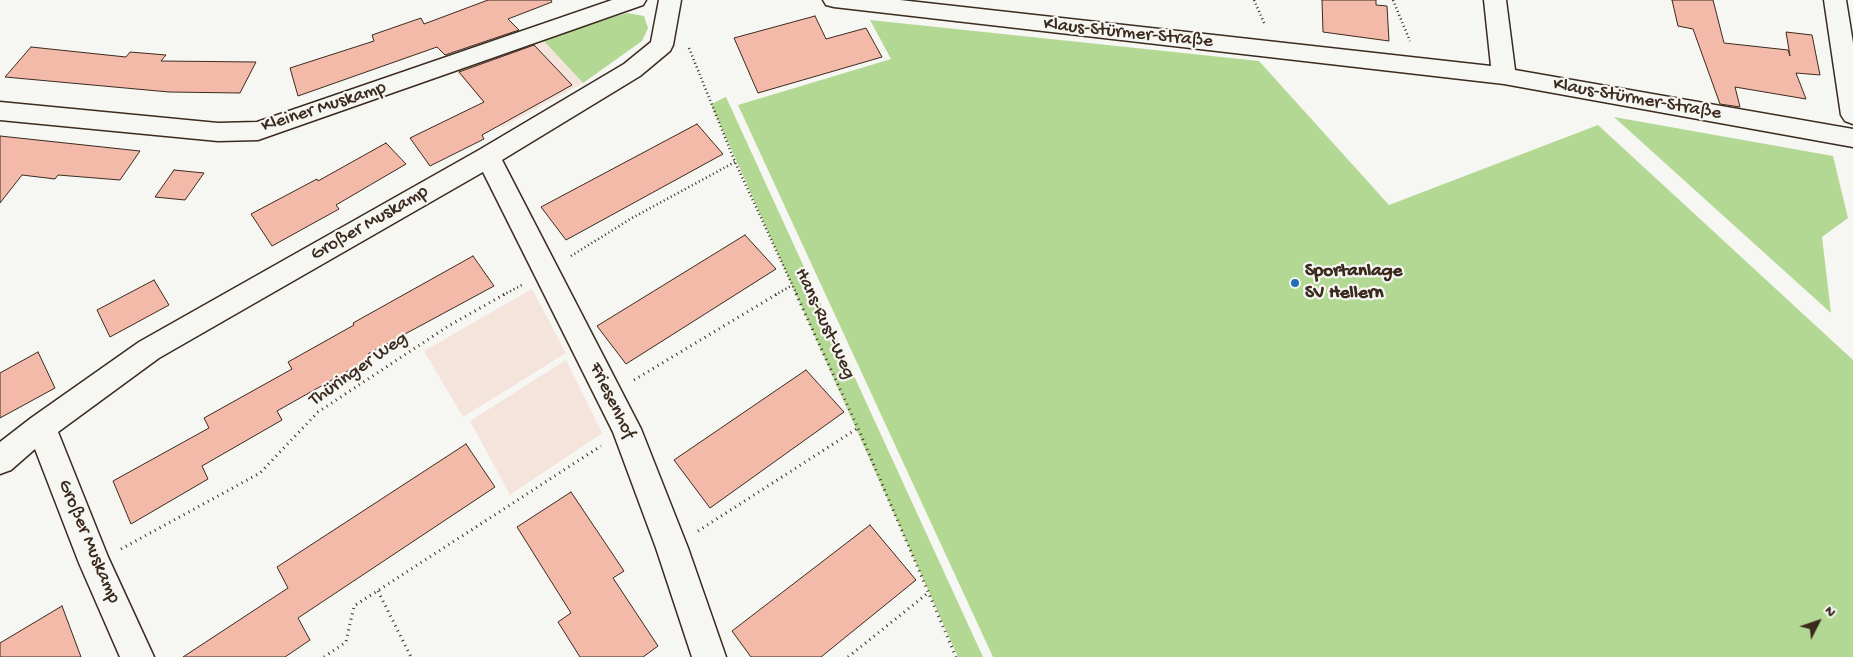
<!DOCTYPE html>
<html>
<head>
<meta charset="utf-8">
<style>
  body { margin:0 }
  #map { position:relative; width:1853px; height:657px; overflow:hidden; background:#f6f6f2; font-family:"Gochi Hand",sans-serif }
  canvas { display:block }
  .north { position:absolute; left:1793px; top:597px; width:50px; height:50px; -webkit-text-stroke:4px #f6f6f2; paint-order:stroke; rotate:49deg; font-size:14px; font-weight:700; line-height:20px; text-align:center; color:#3b2a1e }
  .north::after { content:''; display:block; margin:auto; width:18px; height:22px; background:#3b2a1e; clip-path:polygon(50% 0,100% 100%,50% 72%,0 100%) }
</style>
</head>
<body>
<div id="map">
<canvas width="1853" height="657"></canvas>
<div class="north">N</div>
</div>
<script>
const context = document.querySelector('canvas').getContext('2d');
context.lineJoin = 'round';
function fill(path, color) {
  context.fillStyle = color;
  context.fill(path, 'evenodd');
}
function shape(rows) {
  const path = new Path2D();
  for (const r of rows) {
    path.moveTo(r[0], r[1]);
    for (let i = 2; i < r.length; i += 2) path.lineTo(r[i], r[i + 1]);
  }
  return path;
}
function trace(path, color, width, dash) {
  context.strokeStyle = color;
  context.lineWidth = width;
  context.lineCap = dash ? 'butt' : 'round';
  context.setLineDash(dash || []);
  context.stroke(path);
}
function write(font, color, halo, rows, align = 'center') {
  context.font = font + ' "Gochi Hand",sans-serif';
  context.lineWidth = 4.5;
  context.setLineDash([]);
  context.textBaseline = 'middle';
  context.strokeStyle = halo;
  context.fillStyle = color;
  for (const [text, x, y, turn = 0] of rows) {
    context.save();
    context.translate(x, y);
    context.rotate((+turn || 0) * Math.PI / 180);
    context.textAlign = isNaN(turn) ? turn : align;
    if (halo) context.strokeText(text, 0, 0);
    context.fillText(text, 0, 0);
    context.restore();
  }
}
fill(shape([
  [543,40,583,83,503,127,457,72],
  [532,289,566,353,463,417,424,351],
  [566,360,602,433,510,495,470,421]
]), '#f5e4dc');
fill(shape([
  [627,13,644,16,648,28,642,41,583,83,543,40],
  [870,20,1259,61,1389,205,1598,125,1853,360,1853,657,993,657,738,105,891,59],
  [726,97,983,657,958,657,711,104],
  [1614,117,1833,156,1848,218,1822,237,1831,313]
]), '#b3d893');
const building = shape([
  [488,0,551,0,552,2,508,19,519,30,445,55,437,47,298,96,290,68,374,41,372,35,421,18,424,24,488,0],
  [1322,0,1376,0,1376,5,1387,6,1389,41,1323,32,1322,0],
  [1672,0,1713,0,1724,43,1788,50,1790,56,1786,32,1812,35,1820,75,1796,73,1806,99,1735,87,1740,107,1720,104,1693,29,1678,26,1672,0],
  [815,16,826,39,866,28,882,57,758,93,734,38,815,16],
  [534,45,572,85,482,135,484,139,430,166,410,138,484,102,459,72,534,45],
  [31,47,126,57,130,52,166,55,161,61,256,62,240,93,169,92,5,77,31,47],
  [697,124,723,154,566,240,541,207,697,124],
  [0,136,140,151,120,180,58,175,55,179,22,175,0,203,0,136],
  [386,143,406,164,336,205,339,209,272,246,251,214,317,179,318,181,386,143],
  [174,170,204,173,185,200,155,197,174,170],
  [745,235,776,269,626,364,597,326,745,235],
  [473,256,494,286,368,354,371,358,277,411,282,420,202,466,208,479,131,524,113,481,209,428,204,418,292,369,288,362,354,325,353,323,473,256],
  [154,280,169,305,110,337,97,310,154,280],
  [38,352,55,388,0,418,0,373,38,352],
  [806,370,844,412,710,508,674,460,806,370],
  [466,444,495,487,298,618,310,640,285,657,183,657,288,588,277,567,466,444],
  [571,492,624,571,613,578,658,646,643,657,580,657,558,622,571,613,517,527,571,492],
  [870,525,916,580,821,657,751,657,732,631,870,525],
  [62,606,81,657,0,657,0,643,62,606]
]);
fill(building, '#f3baaa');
trace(building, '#3b2a1e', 1);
const minor = shape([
  [612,0,646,0,643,5,258,140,218,141,0,120,0,102,218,123,257,122,612,0],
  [659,0,681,0,673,45,670,51,640,76,502,160,641,429,688,548,726,657,692,657,656,548,613,432,483,172,159,358,58,432,108,557,154,657,120,657,79,563,35,449,11,470,0,474,0,442,31,418,139,342,479,150,624,64,651,42,659,0],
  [823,0,900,0,1491,66,1484,0,1506,0,1515,70,1853,129,1853,147,1504,84,834,7,826,5,823,0],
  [1824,0,1846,0,1853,43,1853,124,1845,121,1841,115,1824,0]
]);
trace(minor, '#3b2a1e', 3);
trace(shape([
  [1254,0,1265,25],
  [1393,0,1410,41],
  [689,48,735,162,797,295],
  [571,256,632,218,735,162],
  [503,295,522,285],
  [775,295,791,286]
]), '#3b2a1e', 2.5, [1, 3]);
trace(shape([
  [796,294,858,428,956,657],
  [634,380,777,294],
  [698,531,858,428],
  [121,549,260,473,318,412,450,325,505,294],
  [378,591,411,657],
  [324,657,346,642,354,606,601,446],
  [848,657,928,593]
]), '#3b2a1e', 3, [1, 4.5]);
fill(minor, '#f6f6f2');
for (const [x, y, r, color] of [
  [1295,283,5,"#1f6fb2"]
]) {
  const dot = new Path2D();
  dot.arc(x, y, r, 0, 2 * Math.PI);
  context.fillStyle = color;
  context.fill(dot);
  trace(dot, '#f6f6f2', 2);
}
write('19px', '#3b2a1e', '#f6f6f2', [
  ["Klaus-Stürmer-Straße",1128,34,6],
  ["Klaus-Stürmer-Straße",1637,100,10],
  ["Kleiner Muskamp",324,108,-18],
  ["Großer Muskamp",370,224,-30],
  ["Hans-Rust-Weg",824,324,65],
  ["Thüringer Weg",359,370,-35],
  ["Friesenhof",611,401,64],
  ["Großer Muskamp",88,542,67]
]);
write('bold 19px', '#3b2a1e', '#f6f6f2', [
  ["Sportanlage",1305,272],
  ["SV Hellern",1305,294]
], 'left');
</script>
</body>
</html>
